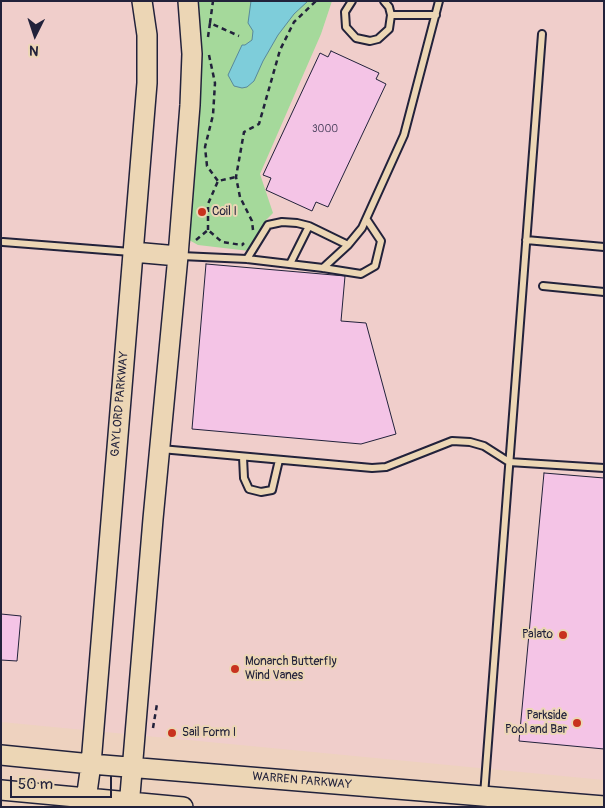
<!DOCTYPE html>
<html>
<head>
<meta charset="utf-8">
<style>
  body { margin:0 }
  #map { position:relative; width:605px; height:808px; overflow:hidden; background:#eed2bf; font-family:Pangolin,sans-serif }
  canvas { display:block }
  .frame { position:absolute; inset:0; border:2px solid #22223b; pointer-events:none }
  .north { position:absolute; left:10px; top:10px; width:50px; height:50px; -webkit-text-stroke:4px #ecd6b5; paint-order:stroke; rotate:184deg; font-size:14px; font-weight:700; line-height:20px; text-align:center; color:#22223b }
  .north::after { content:''; display:block; margin:auto; width:18px; height:22px; background:#22223b; clip-path:polygon(50% 0,100% 100%,50% 72%,0 100%) }
  .scale { position:absolute; left:10px; top:776px; width:102px; height:22px; box-sizing:border-box; border:2px solid #22223b; border-top:0; padding-left:6px; font-size:15px; line-height:18px; white-space:nowrap; color:#22223b; -webkit-text-stroke:4px #ecd6b5; paint-order:stroke }
</style>
</head>
<body>
<div id="map">
<canvas width="605" height="808"></canvas>
<div class="frame"></div>
<div class="north">N</div>
<div class="scale">50 m</div>
</div>
<script>
const context = document.querySelector('canvas').getContext('2d');
context.lineJoin = 'round';
function fill(path, color) {
  context.fillStyle = color;
  context.fill(path, 'evenodd');
}
function shape(rows) {
  const path = new Path2D();
  for (const r of rows) {
    path.moveTo(r[0], r[1]);
    for (let i = 2; i < r.length; i += 2) path.lineTo(r[i], r[i + 1]);
  }
  return path;
}
function trace(path, color, width, dash) {
  context.strokeStyle = color;
  context.lineWidth = width;
  context.lineCap = dash ? 'butt' : 'round';
  context.setLineDash(dash || []);
  context.stroke(path);
}
function write(font, color, halo, rows, align = 'center') {
  context.font = font + ' Pangolin,sans-serif';
  context.lineWidth = 4;
  context.setLineDash([]);
  context.textBaseline = 'middle';
  context.strokeStyle = halo;
  context.fillStyle = color;
  for (const [text, x, y, turn = 0] of rows) {
    context.save();
    context.translate(x, y);
    context.rotate((+turn || 0) * Math.PI / 180);
    context.textAlign = isNaN(turn) ? turn : align;
    if (halo) context.strokeText(text, 0, 0);
    context.fillText(text, 0, 0);
    context.restore();
  }
}
fill(shape([
  [1,1,604,1,604,780,1,722]
]), '#f0cecb');
fill(shape([
  [196,1,332,1,321,34,260,174,273,213,266,220,260,231,258,252,198,245,189,240,188,232,200,95,202,58]
]), '#a5d99b');
const water = shape([
  [251,1,308,1,294,14,278,35,263,61,254,81,247,87,242,88,234,86,228,75,242,45,245,45,252,40,253,31,248,23,251,1]
]);
fill(water, '#7ecdda');
trace(water, '#59899a', 1);
const building = shape([
  [331,51,379,73,376,79,386,84,328,207,316,202,312,211,266,190,271,178,263,175,320,53,328,57,331,51],
  [206,264,345,276,341,321,366,323,396,434,361,444,192,429,206,264],
  [544,473,604,478,604,749,519,741,544,473],
  [1,614,21,616,17,661,1,660,1,614]
]);
fill(building, '#f4c4e6');
trace(building, '#22223b', 1);
const lane = shape([
  [352,1,345,12,346,27,356,38,370,41,378,39,389,29,391,15,389,7,384,1],
  [391,15,436,15],
  [526,240,604,247],
  [3,242,131,252],
  [181,256,247,259,323,268,361,274,375,266,381,241,367,220],
  [247,259,268,225,282,222,297,223,309,226,348,245],
  [290,264,309,226],
  [323,268,348,245,362,228,404,135,439,1],
  [543,286,604,292],
  [161,449,372,468,386,467,452,441,470,442,484,446,509,462,604,468],
  [243,457,244,478,249,489,261,492,272,490,279,460],
  [484,795,542,34]
]);
const secondary = shape([
  [133,252,178,256],
  [1,755,91,764,604,806],
  [1,790,183,807],
  [85,807,91,764,147,83,147,35,142,1],
  [129,807,153,519,178,256,190,105,192,54,188,1]
]);
trace(lane, '#22223b', 10);
trace(secondary, '#22223b', 22);
trace(shape([
  [210,23,213,1],
  [208,37,210,23,239,36],
  [209,55,215,83,213,115,205,147,207,166,218,181],
  [208,230,208,204,218,181,236,177],
  [253,230,252,221,240,197,236,177,244,132,259,124,280,50,294,22,316,1],
  [196,240,208,230,222,242,242,245,244,243],
  [153,728,157,704]
]), '#22223b', 2.5, [5, 4]);
trace(lane, '#ecd6b5', 6);
trace(secondary, '#ecd6b5', 19);
for (const [x, y, r, color] of [
  [202,212,5,"#c8321e"],
  [563,635,5,"#c8321e"],
  [235,669,5,"#c8321e"],
  [577,723,5,"#c8321e"],
  [172,733,5,"#c8321e"]
]) {
  const dot = new Path2D();
  dot.arc(x, y, r, 0, 2 * Math.PI);
  context.fillStyle = color;
  context.fill(dot);
  trace(dot, '#ecd6b5', 2);
}
write('10px', '#564a66', null, [
  ["3000",325,129]
]);
write('12px', '#22223b', '#ecd6b5', [
  ["Coil I",212,212],
  ["Palato",553,635,"right"],
  ["Monarch Butterfly",245,662],
  ["Wind Vanes",245,676],
  ["Parkside",567,716,"right"],
  ["Pool and Bar",567,730,"right"],
  ["Sail Form I",182,733]
], 'left');
write('12px', '#22223b', '#ecd6b5', [
  ["GAYLORD PARKWAY",120,404,-85],
  ["WARREN PARKWAY",302,781,5]
]);
</script>
</body>
</html>
